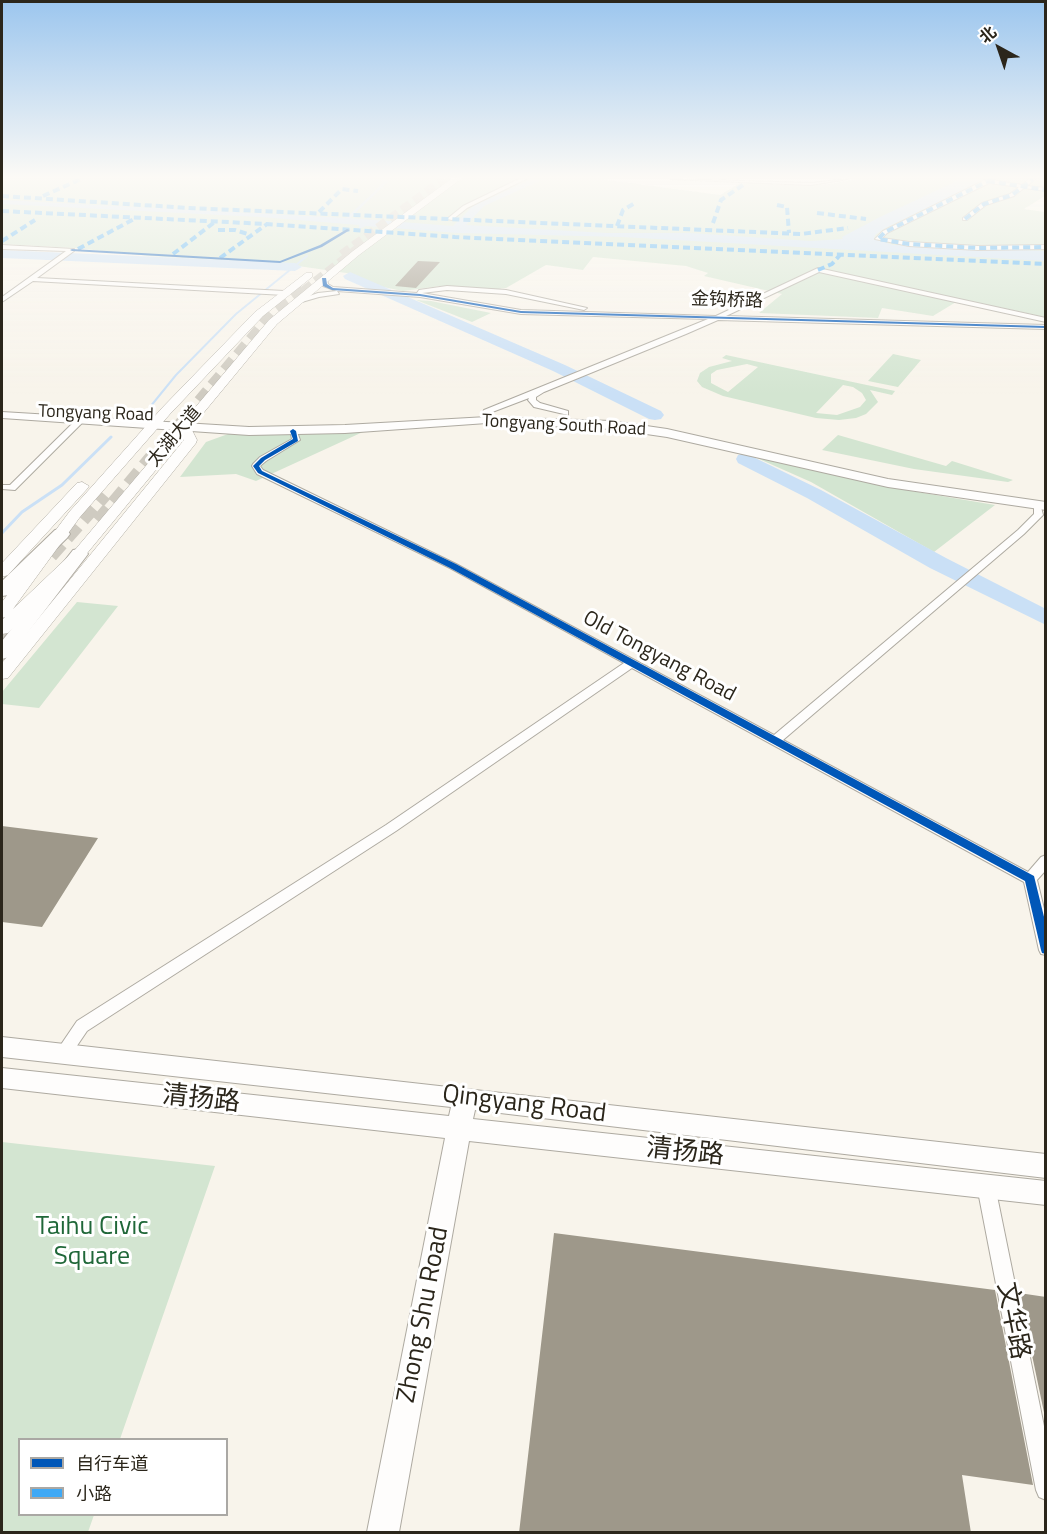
<!DOCTYPE html>
<html>
<head>
<meta charset="utf-8">
<style>
  body { margin:0 }
  #map { position:relative; width:1047px; height:1534px; overflow:hidden; background:#f8f4eb; font-family:"Titillium Web","Noto Sans SC",sans-serif }
  canvas { display:block }
  .frame { position:absolute; inset:0; border:3px solid #2b261b; pointer-events:none }
  .legend { position:absolute; left:18px; top:1438px; width:210px; height:78px; box-sizing:border-box; background:#fff; border:2px solid #aaa8a4; margin:0; padding:8px 10px; list-style:none; font-size:18px; color:#2b261b }
  .legend li { display:flex; align-items:center; gap:12px; height:30px }
  .legend b { width:30px; border:2px solid #aaa8a4 }
  .north { position:absolute; left:969px; top:18px; width:60px; height:60px; -webkit-text-stroke:4px #fff; paint-order:stroke; rotate:320deg; font-size:16px; font-weight:700; line-height:24px; text-align:center; color:#2b261b }
  .north::after { content:''; display:block; margin:auto; width:21px; height:27px; background:#2b261b; clip-path:polygon(50% 0,100% 100%,50% 72%,0 100%) }
</style>
</head>
<body>
<div id="map">
<canvas width="1047" height="1534"></canvas>
<div class="frame"></div>
<ul class="legend">
<li><b style="height:8px;background:#0057b8"></b>自行车道</li>
<li><b style="height:8px;background:#3fa9f5"></b>小路</li>
</ul>
<div class="north">北</div>
</div>
<script>
const context = document.querySelector('canvas').getContext('2d');
context.lineJoin = 'round';
function fill(path, color) {
  context.fillStyle = color;
  context.fill(path, 'evenodd');
}
function shape(rows) {
  const path = new Path2D();
  for (const r of rows) {
    path.moveTo(r[0], r[1]);
    for (let i = 2; i < r.length; i += 2) path.lineTo(r[i], r[i + 1]);
  }
  return path;
}
function trace(path, color, width, dash) {
  context.strokeStyle = color;
  context.lineWidth = width;
  context.lineCap = dash ? 'butt' : 'round';
  context.setLineDash(dash || []);
  context.stroke(path);
}
function write(font, color, halo, rows, align = 'center') {
  context.font = font + ' "Titillium Web","Noto Sans SC",sans-serif';
  context.lineWidth = 6;
  context.setLineDash([]);
  context.textBaseline = 'middle';
  context.strokeStyle = halo;
  context.fillStyle = color;
  for (const [text, x, y, turn = 0] of rows) {
    context.save();
    context.translate(x, y);
    context.rotate((+turn || 0) * Math.PI / 180);
    context.textAlign = isNaN(turn) ? turn : align;
    if (halo) context.strokeText(text, 0, 0);
    context.fillText(text, 0, 0);
    context.restore();
  }
}
fill(shape([
  [2,179,600,179,720,195,740,183,800,185,830,184,857,179,1045,179,1045,196,1024,209,1045,212,1045,317,961,299,933,316,882,308,878,318,759,313,782,294,704,276,708,273,686,266,593,257,583,270,546,265,506,288,482,291,440,286,403,291,383,287,353,274,284,264,150,256,75,248,2,244],
  [416,300,431,301,491,313,472,322],
  [893,354,921,360,898,387,868,381],
  [726,355,895,391,892,395,870,390,878,402,866,414,856,418,839,420,816,418,723,396,702,387,697,381,700,373,709,367,732,361,722,358],
  [747,364,758,367,728,392,711,383,711,374,717,370],
  [843,385,853,387,862,393,866,400,860,407,837,415,816,413],
  [365,431,256,481,236,474,180,477,206,442,228,434],
  [838,435,946,466,952,461,1013,480,1008,482,914,469,822,450],
  [757,458,770,458,882,486,995,505,934,552,811,482],
  [77,602,118,606,39,708,2,704,2,692],
  [2,1142,215,1166,120,1439,20,1440,20,1514,94,1515,88,1532,2,1532]
]), '#d3e5d1');
fill(shape([
  [379,179,386,179,389,181,350,218,453,226,473,206,532,179,544,179,484,206,466,225,607,233,689,233,811,241,843,239,842,237,880,217,961,179,986,179,885,228,875,235,874,239,893,245,1045,251,1045,261,622,237,458,233,366,226,359,229,359,225,260,217,2,204,2,200,346,218,374,192,383,182]
]), '#cae0f6');
trace(shape([
  [150,407,176,375,236,314,307,256]
]), '#cae0f6', 2);
trace(shape([
  [2,533,22,512,62,485,111,437]
]), '#cae0f6', 3);
fill(shape([
  [2,250,295,263,302,267,295,271,2,258,2,250],
  [350,272,565,365,661,411,664,415,661,419,655,420,649,419,553,371,345,279,343,276,350,272],
  [745,453,821,490,946,558,1046,609,1046,625,930,568,807,498,738,463,736,459,738,455,745,453]
]), '#cae0f6');
fill(shape([
  [418,261,440,262,416,288,395,286],
  [2,826,98,838,42,927,2,922],
  [554,1233,995,1290,1033,1485,962,1475,971,1533,519,1533],
  [1019,1293,1046,1297,1046,1422]
]), '#9e988a');
trace(shape([
  [342,255,445,179],
  [304,291,358,249]
]), '#cfcbc1', 10, [10, 5]);
trace(shape([
  [174,432,273,314,306,289]
]), '#cfcbc1', 13, [13, 7]);
trace(shape([
  [99,522,175,431],
  [50,555,104,494],
  [22,615,26,610]
]), '#cfcbc1', 16, [16, 8]);
trace(shape([
  [2,638,23,613]
]), '#cfcbc1', 22, [22, 10]);
const street = shape([
  [519,179,526,179,467,208,452,220,447,219,463,206,519,179],
  [670,179,811,183,848,179,811,185,670,179],
  [987,179,1022,185,1029,179,1035,179,1027,186,1046,188,1046,191,1024,188,1014,196,986,205,967,220,963,220,963,218,982,203,1010,194,1019,187,989,183,887,233,882,238,909,242,978,246,1046,245,1046,249,978,250,909,246,875,239,883,231,987,179],
  [2,245,74,249,74,251,37,278,284,291,287,293,284,295,33,281,2,302,2,297,66,251,2,249,2,245],
  [818,268,1046,318,1046,322,819,272,726,316,1046,325,1046,329,718,320,686,334,544,392,536,397,536,400,540,403,568,411,568,415,534,407,528,400,529,398,487,414,483,412,484,410,708,319,521,314,420,297,337,291,339,294,319,297,295,304,292,302,318,293,337,291,323,286,321,279,324,277,327,279,328,284,333,287,417,293,419,290,447,286,506,290,587,308,584,310,506,294,447,290,422,293,521,310,716,316,818,268],
  [79,417,86,419,15,490,2,489,2,485,10,485,79,417],
  [290,429,296,429,300,440,266,461,260,466,263,470,456,564,774,735,1018,530,1034,514,1034,503,1040,503,1043,515,1024,534,783,740,1028,872,1041,857,1046,855,1046,870,1037,880,1046,917,1046,955,1041,954,1039,950,1024,882,632,668,396,831,87,1031,68,1059,63,1061,58,1059,55,1054,58,1049,77,1021,386,825,624,663,450,568,257,474,252,466,253,464,260,457,292,439,290,429],
  [986,1178,992,1180,995,1186,1046,1436,1046,1500,1039,1497,1036,1490,977,1186,980,1180,986,1178]
]);
const secondary = shape([
  [2,412,249,427,345,425,487,417,612,421,667,429,888,479,1046,502,1046,510,888,487,667,437,612,429,487,423,345,433,249,435,2,418,2,412],
  [2,1037,1046,1154,1046,1178,475,1110,473,1119,1046,1181,1046,1205,469,1141,399,1532,367,1532,445,1138,2,1088,2,1068,449,1116,451,1107,2,1057,2,1037]
]);
const primary = shape([
  [451,179,461,179,359,255,277,324,191,428,197,440,196,443,8,678,2,679,2,663,184,440,183,437,84,557,8,633,2,634,2,620,5,617,2,618,2,602,70,511,162,408,255,312,306,273,312,273,312,277,263,316,170,414,80,517,13,609,74,551,269,320,353,251,451,179],
  [82,482,89,486,87,489,8,575,2,577,2,563,77,483,82,482]
]);
const highway = shape([
  [61,529,67,530,70,534,67,538,9,595,2,596,2,581,55,530,61,529],
  [79,549,85,550,88,554,85,558,9,657,2,659,2,641,73,550,79,549]
]);
trace(street, '#aeaaa1', 2);
trace(secondary, '#aeaaa1', 2);
trace(primary, '#aeaaa1', 1);
trace(highway, '#aeaaa1', 2);
fill(street, '#fefdfc');
fill(secondary, '#fefdfc');
fill(primary, '#fefdfc');
fill(highway, '#fefdfc');
trace(shape([
  [992,179,885,232,878,239,909,244,978,248,1046,247],
  [988,181,1046,190],
  [2,196,189,208,801,234,848,228],
  [43,196,81,179],
  [777,205,787,207,789,233],
  [2,211,267,224,455,237,1046,264],
  [319,212,342,189,358,191],
  [817,213,866,219],
  [965,219,984,204,1012,195,1033,179],
  [713,223,721,200,743,185],
  [617,226,623,210,635,203],
  [218,230,235,230,251,235],
  [2,241,35,220],
  [78,249,134,219],
  [173,254,216,221],
  [220,258,267,224],
  [818,270,832,264,840,255]
]), '#3fa9f5', 4, [7, 4]);
fill(shape([
  [347,229,350,230,322,247,280,263,72,251,70,250,72,249,280,261,320,245,347,229],
  [322,278,326,278,327,284,333,288,420,294,521,311,1046,326,1046,328,521,313,420,296,332,290,323,286,322,278],
  [293,429,296,431,298,441,265,460,259,466,262,471,456,564,1034,876,1046,925,1046,954,1042,953,1041,950,1025,881,450,568,258,473,253,466,261,458,293,439,290,431,293,429]
]), '#0057b8');
const sky = context.createLinearGradient(0, 0, 0, 394);
sky.addColorStop(0, '#9cc6ee');
sky.addColorStop(0.45, '#fcfaf6');
sky.addColorStop(1, '#fcfaf600');
context.fillStyle = sky;
context.fillRect(0, 0, 1047, 394);
write('18px', '#2b261b', '#fff', [
  ["金钩桥路",727,301,2],
  ["Tongyang Road",96,414,2],
  ["Tongyang South Road",564,426,3],
  ["太湖大道",175,437,-50]
]);
write('21px', '#2b261b', '#fff', [
  ["Old Tongyang Road",659,657,28]
]);
write('26px', '#2b261b', '#fff', [
  ["清扬路",201,1100,6],
  ["Qingyang Road",524,1105,7],
  ["清扬路",685,1153,6],
  ["Zhong Shu Road",424,1315,-79],
  ["文华路",1012,1321,79]
]);
write('26px', '#1f6738', '#fff', [
  ["Taihu Civic",92,1228],
  ["Square",92,1258]
]);
</script>
</body>
</html>
